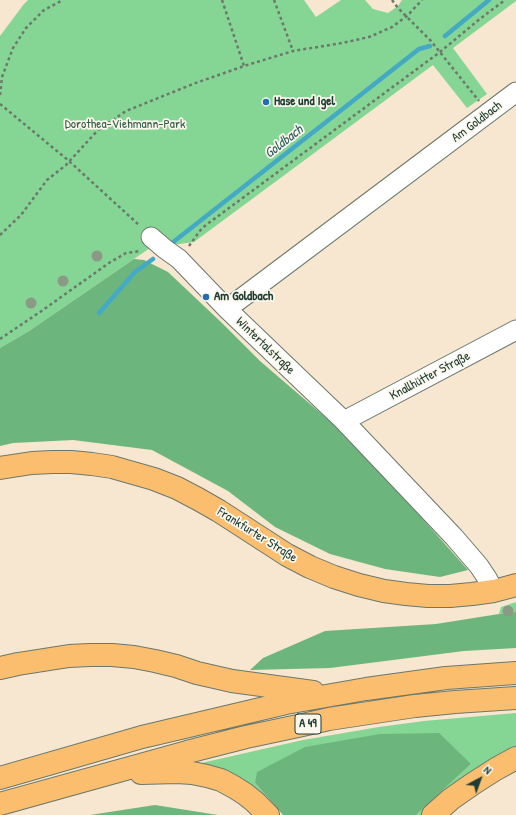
<!DOCTYPE html>
<html>
<head>
<meta charset="utf-8">
<style>
  body { margin:0 }
  #map { position:relative; width:516px; height:815px; overflow:hidden; background:#f7e6d0; font-family:"Patrick Hand",sans-serif }
  canvas { display:block }
  .north { position:absolute; left:460px; top:759px; width:40px; height:40px; -webkit-text-stroke:3px #fbf7ec; paint-order:stroke; rotate:41deg; font-size:11px; font-weight:700; line-height:16px; text-align:center; color:#1f3d34 }
  .north::after { content:''; display:block; margin:auto; width:14px; height:18px; background:#1f3d34; clip-path:polygon(50% 0,100% 100%,50% 72%,0 100%) }
</style>
</head>
<body>
<div id="map">
<canvas width="516" height="815"></canvas>
<div class="north">N</div>
</div>
<script>
const context = document.querySelector('canvas').getContext('2d');
context.lineJoin = 'round';
function fill(path, color) {
  context.fillStyle = color;
  context.fill(path, 'evenodd');
}
function shape(rows) {
  const path = new Path2D();
  for (const r of rows) {
    path.moveTo(r[0], r[1]);
    for (let i = 2; i < r.length; i += 2) path.lineTo(r[i], r[i + 1]);
  }
  return path;
}
function trace(path, color, width, dash) {
  context.strokeStyle = color;
  context.lineWidth = width;
  context.lineCap = dash ? 'butt' : 'round';
  context.setLineDash(dash || []);
  context.stroke(path);
}
function write(font, color, halo, rows, align = 'center') {
  context.font = font + ' "Patrick Hand",sans-serif';
  context.lineWidth = 3.5;
  context.setLineDash([]);
  context.textBaseline = 'middle';
  context.strokeStyle = halo;
  context.fillStyle = color;
  for (const [text, x, y, turn = 0] of rows) {
    context.save();
    context.translate(x, y);
    context.rotate((+turn || 0) * Math.PI / 180);
    context.textAlign = isNaN(turn) ? turn : align;
    if (halo) context.strokeText(text, 0, 0);
    context.fillText(text, 0, 0);
    context.restore();
  }
}
fill(shape([
  [28,0,304,0,316,17,341,0,365,0,373,9,388,13,398,6,402,0,516,0,516,1,453,48,487,94,467,108,433,65,194,242,150,248,29,331,0,348,0,36,24,4],
  [516,602,516,612,499,614,501,607],
  [516,713,516,749,424,815,416,815,471,764,255,783,267,797,253,787,197,764,303,740,379,727,424,721]
]), '#85d595');
fill(shape([
  [134,259,144,260,168,272,222,323,260,361,331,422,404,498,468,570,440,577,385,569,330,554,275,527,228,491,152,450,73,440,13,443,0,446,0,348,29,331],
  [516,612,516,648,464,651,330,668,250,670,263,658,325,631,436,624,499,614],
  [439,733,471,764,416,815,283,815,255,783,257,772,305,747,380,734],
  [155,805,218,815,90,815]
]), '#6cb67e');
trace(shape([
  [445,36,489,0],
  [172,243,419,49,430,46],
  [99,313,135,272,153,259]
]), '#44a9c4', 4.5);
const minor = shape([
  [151,237,165,249,179,259,227,309,344,421,454,537,479,566,487,578,494,591],
  [227,309,516,92],
  [344,421,516,330]
]);
const major = shape([
  [0,468,32,463,52,462,71,462,92,464,112,467,154,479,177,488,198,499,219,511,287,555,310,567,334,577,359,585,384,591,406,594,428,596,450,596,472,594,494,591,516,585]
]);
const highway = shape([
  [0,668,18,664,69,656,90,655,112,655,134,657,155,661,176,666,197,673,232,681,313,692],
  [141,773,177,772,192,773,207,776,221,780,234,787,245,794,255,802,268,815],
  [0,778,142,737,286,703,366,689,446,678,516,673],
  [0,804,187,752,246,737,298,726,329,719,415,706,455,702,516,698],
  [433,815,451,799,474,783,496,769,516,758]
]);
trace(minor, '#6b786b', 21);
trace(major, '#6b786b', 24);
trace(highway, '#6b786b', 24);
trace(shape([
  [222,0,244,66],
  [274,0,293,51],
  [392,0,398,8,431,41,479,101],
  [0,95,2,77,13,48,26,28,44,10,63,0],
  [0,104,69,161,139,225],
  [0,235,21,215,47,180,66,165,98,130,126,111,193,84,244,66,293,51,342,43,369,37,392,27,407,16,422,0],
  [189,246,202,228,440,52,481,18,505,0],
  [0,339,40,312,109,263,126,253,141,251]
]), '#6b786b', 2.5, [3, 3]);
trace(minor, '#fff', 19);
trace(major, '#fbbe6e', 22);
trace(highway, '#fbbe6e', 22);
context.fillStyle = '#8b9a85';
for (const [x, y] of [
  [97,256],
  [63,281],
  [31,303],
  [508,611]
]) {
  context.beginPath();
  context.arc(x, y, 5.5, 0, 2 * Math.PI);
  context.fill();
}
for (const [x, y, r, color] of [
  [266,102,4,"#1f6fb2"],
  [206,297,4,"#1f6fb2"]
]) {
  const dot = new Path2D();
  dot.arc(x, y, r, 0, 2 * Math.PI);
  context.fillStyle = color;
  context.fill(dot);
  trace(dot, '#fbf7ec', 1.5);
}
for (const [x, y, w] of [
  [308,724,26]
]) {
  const box = new Path2D();
  box.roundRect(x - w / 2, y - 10, w, 20, 3);
  context.fillStyle = '#fbf7ec';
  context.fill(box);
  trace(box, '#1f3d34', 1);
}
write('bold 12px', '#1f3d34', null, [
  ["A 49",308,724]
]);
write('bold 13px', '#1f3d34', '#fbf7ec', [
  ["Hase und Igel",274,102],
  ["Am Goldbach",214,297]
], 'left');
write('13px', '#1f3d34', '#fbf7ec', [
  ["Am Goldbach",477,122,-37],
  ["Wintertalstraße",265,346,44],
  ["Knallhütter Straße",430,376,-28],
  ["Frankfurter Straße",257,535,32]
]);
write('13px', '#335b47', '#fbf7ec', [
  ["Dorothea-Viehmann-Park",125,125]
]);
write('italic 14px', '#2a5d5f', '#fbf7ec', [
  ["Goldbach",284,142,-38]
]);
</script>
</body>
</html>
